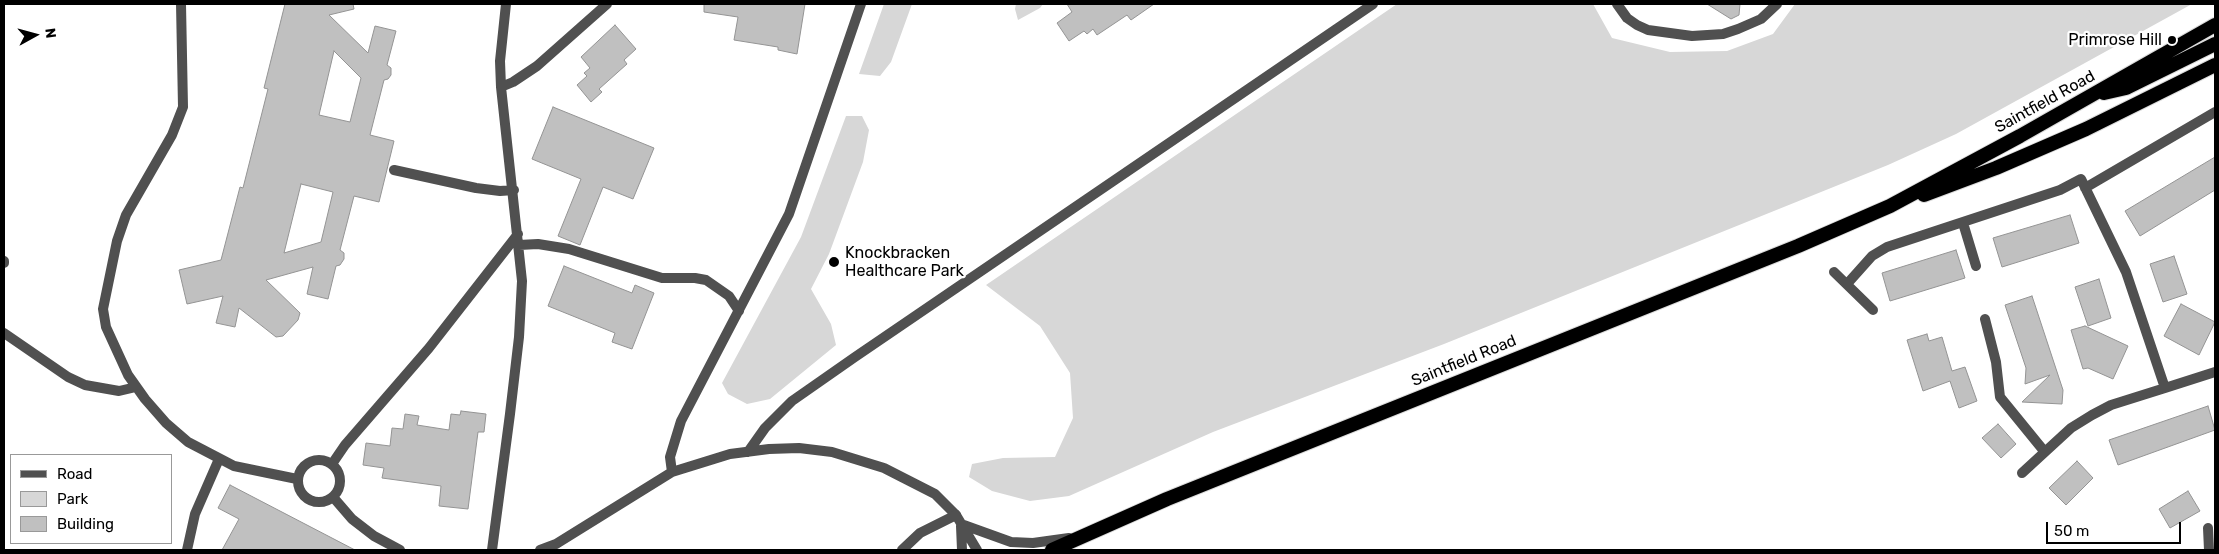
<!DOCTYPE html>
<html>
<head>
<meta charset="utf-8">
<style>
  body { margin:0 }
  #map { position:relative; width:2219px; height:554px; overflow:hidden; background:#fff; font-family:Rubik,sans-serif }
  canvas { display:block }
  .frame { position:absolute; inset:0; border:5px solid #000; pointer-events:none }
  .legend { position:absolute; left:10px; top:454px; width:162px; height:90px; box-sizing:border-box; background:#fff; border:1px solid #999; margin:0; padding:6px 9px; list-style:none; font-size:15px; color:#000 }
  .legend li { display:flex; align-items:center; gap:10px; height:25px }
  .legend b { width:25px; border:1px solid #999 }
  .north { position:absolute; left:10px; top:10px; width:50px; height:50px; -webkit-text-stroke:4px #fff; paint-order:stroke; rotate:83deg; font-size:14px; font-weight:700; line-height:20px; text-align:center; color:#000 }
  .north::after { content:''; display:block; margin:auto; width:18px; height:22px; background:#000; clip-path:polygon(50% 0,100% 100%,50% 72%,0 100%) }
  .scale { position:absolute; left:2046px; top:522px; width:135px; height:22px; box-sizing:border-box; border:2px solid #000; border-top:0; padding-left:6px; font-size:15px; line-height:18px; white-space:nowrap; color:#000; -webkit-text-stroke:4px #fff; paint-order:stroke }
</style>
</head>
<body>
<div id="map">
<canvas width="2219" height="554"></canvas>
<div class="frame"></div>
<ul class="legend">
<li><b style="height:6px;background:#505050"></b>Road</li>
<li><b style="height:14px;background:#d7d7d7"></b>Park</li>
<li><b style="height:14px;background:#c0c0c0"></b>Building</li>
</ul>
<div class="north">N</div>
<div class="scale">50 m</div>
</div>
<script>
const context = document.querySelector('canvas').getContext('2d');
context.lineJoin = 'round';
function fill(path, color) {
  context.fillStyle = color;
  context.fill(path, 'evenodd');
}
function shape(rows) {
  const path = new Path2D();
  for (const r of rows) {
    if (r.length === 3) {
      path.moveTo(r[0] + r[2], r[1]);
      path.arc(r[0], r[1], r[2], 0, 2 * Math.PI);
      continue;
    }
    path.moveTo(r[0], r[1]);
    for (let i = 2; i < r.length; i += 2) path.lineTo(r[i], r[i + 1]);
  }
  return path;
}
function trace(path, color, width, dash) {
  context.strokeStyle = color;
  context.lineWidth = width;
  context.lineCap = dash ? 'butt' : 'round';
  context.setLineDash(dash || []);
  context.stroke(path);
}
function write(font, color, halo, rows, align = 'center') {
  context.font = font + ' Rubik,sans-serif';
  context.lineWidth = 4.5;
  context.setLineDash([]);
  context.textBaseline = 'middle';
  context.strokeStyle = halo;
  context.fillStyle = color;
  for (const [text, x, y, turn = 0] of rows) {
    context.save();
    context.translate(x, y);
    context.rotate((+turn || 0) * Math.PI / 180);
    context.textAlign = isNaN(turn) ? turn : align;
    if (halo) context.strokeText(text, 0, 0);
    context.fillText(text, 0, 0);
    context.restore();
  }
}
fill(shape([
  [884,4,912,4,891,62,880,76,859,74],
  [1016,4,1043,4,1040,8,1018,20,1015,9],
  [1397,4,1593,4,1612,38,1670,52,1727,51,1773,34,1795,4,2192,4,1956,134,1888,165,1444,344,1213,432,1069,496,1030,501,992,491,969,477,972,464,1003,458,1055,457,1073,418,1070,373,1040,326,986,285],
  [846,116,862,116,869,130,863,162,829,254,811,289,831,324,836,345,770,399,747,404,728,394,722,383,801,237]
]), '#d7d7d7');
const building = shape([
  [285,4,353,4,354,9,329,15,368,53,375,26,396,31,387,65,391,68,391,75,388,79,384,80,370,135,394,141,379,202,354,196,340,250,344,253,344,259,340,265,336,266,328,299,307,294,313,267,266,280,300,313,298,320,283,336,276,337,239,308,235,327,216,323,223,296,187,304,179,270,221,260,240,187,243,188,268,89,264,88,285,4],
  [334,51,361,78,350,122,319,115,334,51],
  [301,184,333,192,321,242,284,253,301,184],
  [704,4,805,4,797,54,778,50,778,47,734,40,738,17,704,12,704,4],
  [1067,4,1154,4,1131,20,1127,15,1097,35,1093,29,1087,34,1084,31,1069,41,1057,23,1072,12,1067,4],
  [1707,4,1740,4,1739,15,1731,19,1707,4],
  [615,25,636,49,624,60,627,64,599,89,602,92,591,102,577,85,587,76,584,73,590,68,581,57,615,25],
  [553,107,654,148,633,199,603,187,580,245,558,236,581,179,532,159,553,107],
  [2215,157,2215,190,2140,236,2125,211,2215,157],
  [2070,215,2079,243,2002,267,1993,238,2070,215],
  [1956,250,1965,278,1890,301,1882,273,1956,250],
  [2174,256,2187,294,2163,302,2150,264,2174,256],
  [564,266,632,293,635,285,654,293,632,349,612,342,615,333,548,306,564,266],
  [2099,279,2111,318,2088,326,2075,287,2099,279],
  [2032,296,2063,390,2062,404,2022,402,2050,375,2025,384,2026,368,2005,305,2032,296],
  [2181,304,2215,322,2199,355,2164,336,2181,304],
  [2085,326,2128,346,2113,379,2088,368,2083,369,2071,330,2085,326],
  [1927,334,1929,341,1942,337,1952,371,1965,367,1977,401,1959,408,1950,381,1923,391,1907,340,1927,334],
  [2208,406,2215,430,2118,465,2109,440,2208,406],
  [461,411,486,414,484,432,478,432,468,509,439,506,441,486,382,478,384,468,363,465,366,443,390,446,392,428,403,429,405,414,419,416,417,425,449,430,451,414,460,415,461,411],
  [1998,424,2016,444,2001,458,1982,438,1998,424],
  [2077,461,2093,478,2066,505,2049,488,2077,461],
  [230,485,355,550,222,550,239,519,218,508,230,485],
  [2188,491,2200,511,2170,528,2159,509,2188,491]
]);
fill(building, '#c0c0c0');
trace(building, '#949494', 1);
const trunk = shape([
  [2104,93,2126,88,2215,44],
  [1924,195,1996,168,2086,129,2215,65],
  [1052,550,1167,499,1798,246,1890,206,2020,136,2215,25]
]);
trace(trunk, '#dbdbdb', 16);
trace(shape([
  [181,4,183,107,172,135,126,215,117,241,103,309,106,327,128,375,145,399,166,423,188,442,234,466,297,479],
  [1617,4,1627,18,1637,25,1648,30,1692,36,1723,34,1738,29,1761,19,1777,4],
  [501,87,513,82,537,66,607,4],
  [394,170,476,188,500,191,514,190],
  [519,245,538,244,569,249,662,278,695,278,706,280,729,296,739,311],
  [4,263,4,261],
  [4,333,68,377,85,385,119,391,136,387],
  [748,452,765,428,792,401,855,357,1373,4],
  [319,481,21],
  [332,464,345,445,429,348,518,234],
  [672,472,670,457,681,421,789,214,861,4],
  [333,497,352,519,374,536,400,550],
  [187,550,195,514,219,459],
  [492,550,510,414,519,337,522,281,501,87,500,61,506,4],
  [540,550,556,544,672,472,730,454,769,449,799,448,832,452,884,468,935,494,956,515]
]), '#505050', 10);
trace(shape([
  [2085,188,2215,112],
  [1963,223,1976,266],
  [1834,272,1873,310],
  [1847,284,1872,256,1887,247,2060,190,2081,179,2126,272,2165,388,2215,372],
  [1985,319,1996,362,2000,397,2044,451],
  [2022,473,2071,428,2092,415,2111,405,2165,388],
  [961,524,1011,542,1033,543,1069,538],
  [961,526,962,550],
  [2208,528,2209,550],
  [902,550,920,533,956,515,977,550]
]), '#505050', 10);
trace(trunk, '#000', 14);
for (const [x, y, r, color] of [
  [2172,40,5,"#000"],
  [834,262,6,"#000"]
]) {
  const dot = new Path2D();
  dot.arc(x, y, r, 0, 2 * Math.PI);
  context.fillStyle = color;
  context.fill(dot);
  trace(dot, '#fff', 2);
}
write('16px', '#000', '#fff', [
  ["Primrose Hill",2162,40],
  ["Knockbracken",845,253,"left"],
  ["Healthcare Park",845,271,"left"]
], 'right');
write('16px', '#000', '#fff', [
  ["Saintfield Road",2045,102,-29],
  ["Saintfield Road",1464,361,-22]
]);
</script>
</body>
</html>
